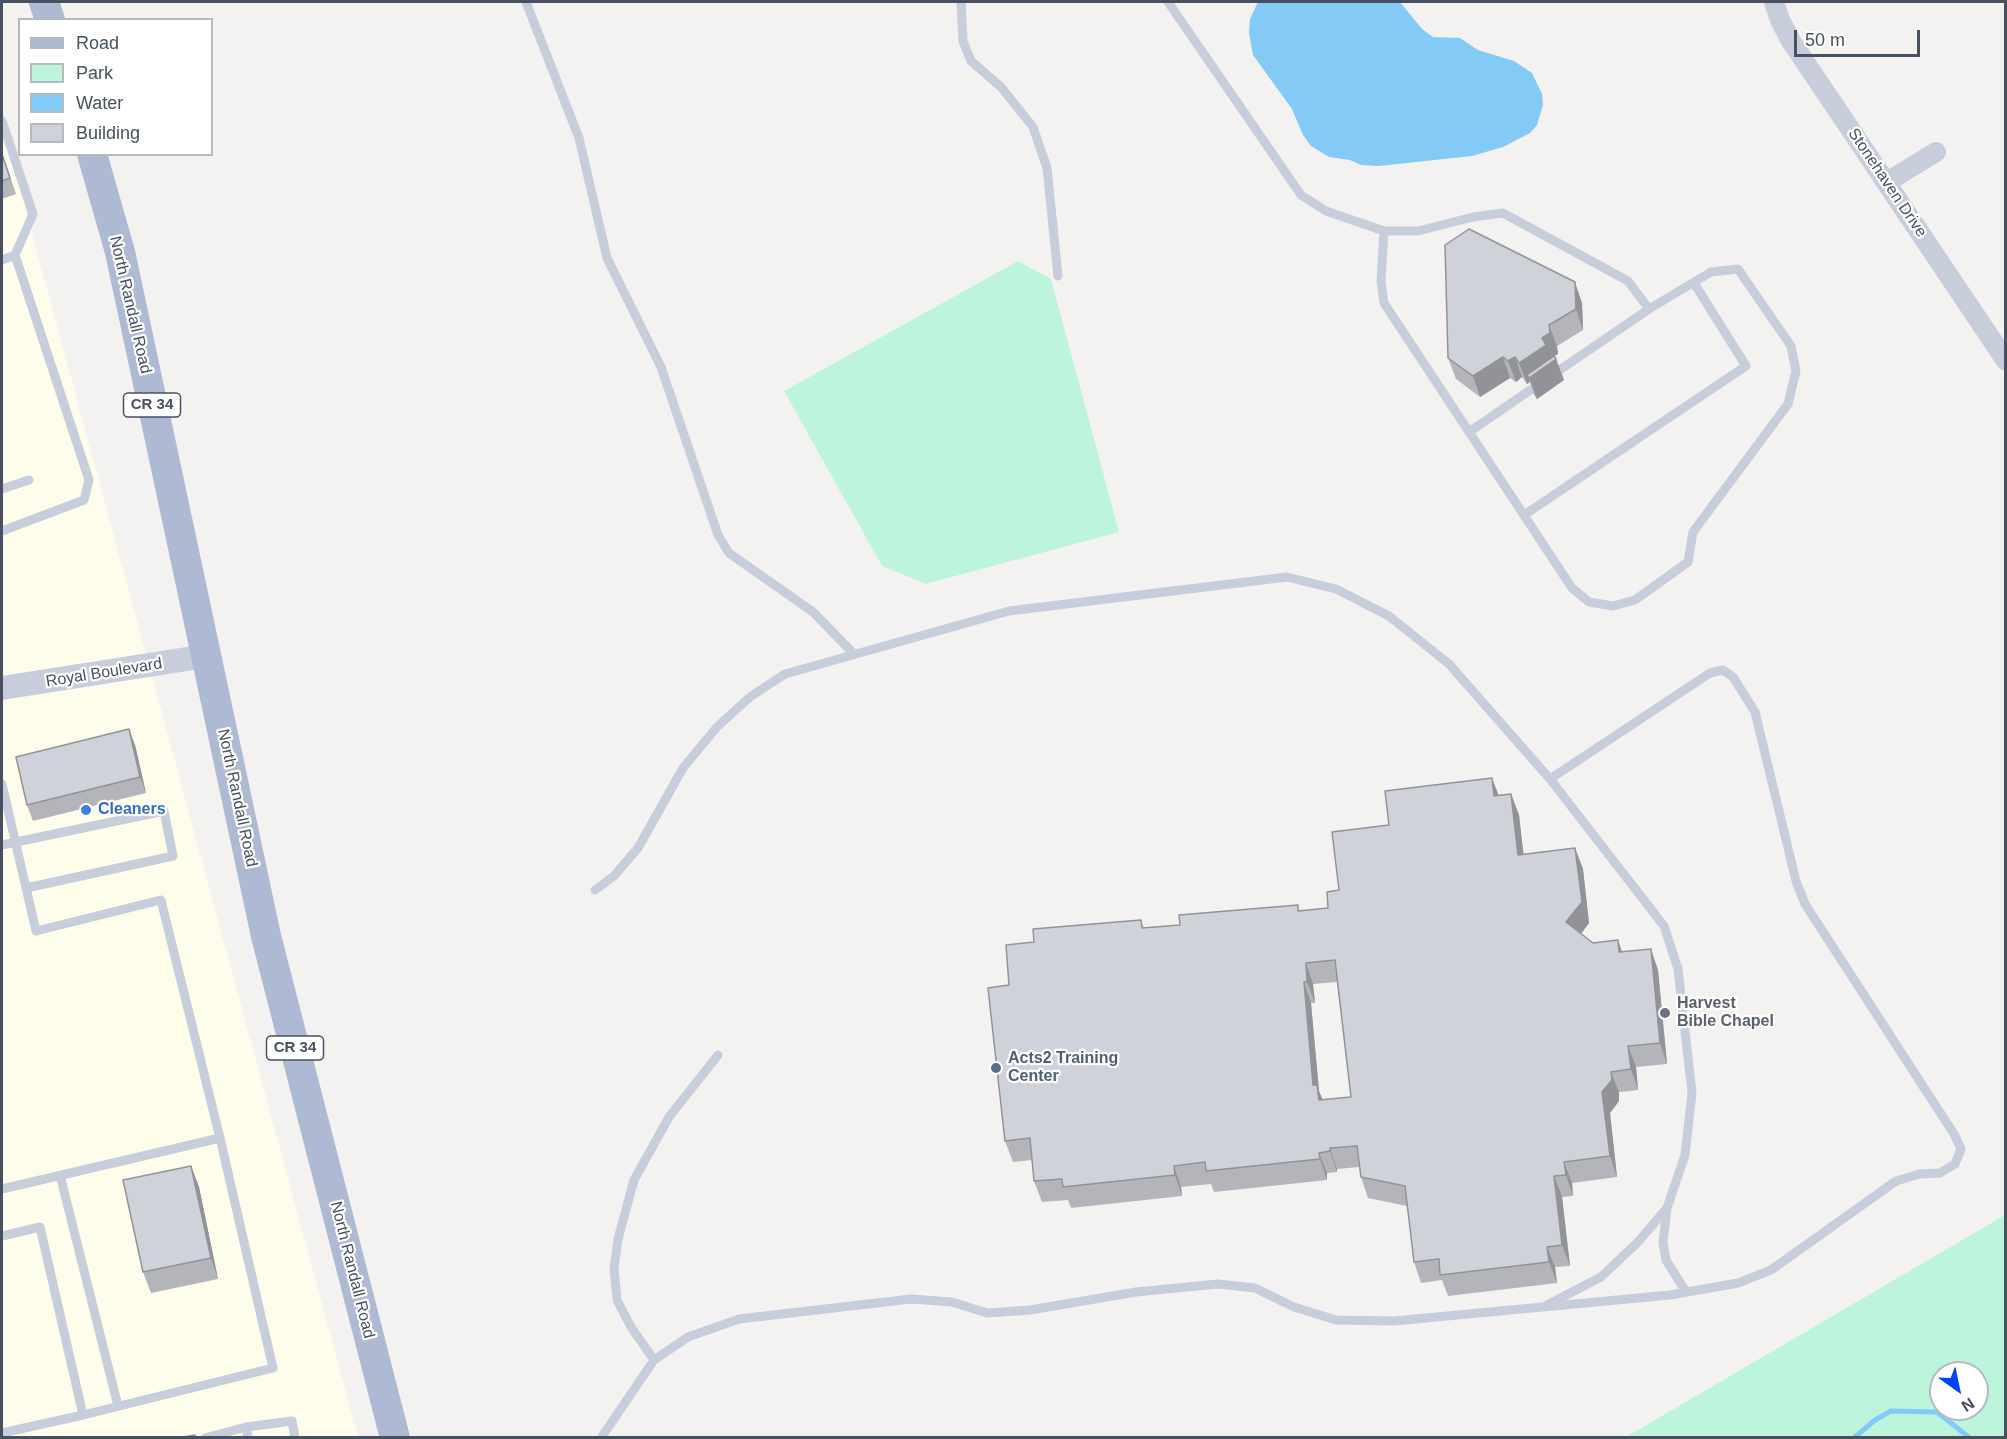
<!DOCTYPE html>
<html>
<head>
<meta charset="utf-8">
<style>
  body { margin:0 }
  #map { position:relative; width:2007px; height:1439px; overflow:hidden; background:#f4f2f1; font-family:Arial,sans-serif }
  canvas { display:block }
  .frame { position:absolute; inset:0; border:3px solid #465061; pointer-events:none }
  .legend { position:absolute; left:18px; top:18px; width:195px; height:138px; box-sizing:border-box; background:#fff; border:2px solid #b5b9c0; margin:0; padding:8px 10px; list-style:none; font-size:18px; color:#465061 }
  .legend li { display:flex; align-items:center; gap:12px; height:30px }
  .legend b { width:30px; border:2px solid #b5b9c0 }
  .north { position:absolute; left:1929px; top:1361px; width:60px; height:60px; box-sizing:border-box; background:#fff; border:2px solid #b5b9c0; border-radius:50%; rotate:147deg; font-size:16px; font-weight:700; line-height:24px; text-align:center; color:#465061 }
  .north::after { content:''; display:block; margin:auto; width:21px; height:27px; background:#0343fc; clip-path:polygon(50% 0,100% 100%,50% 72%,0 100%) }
  .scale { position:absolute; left:1794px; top:30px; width:126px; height:27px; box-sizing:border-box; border:3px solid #465061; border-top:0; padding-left:8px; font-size:18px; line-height:21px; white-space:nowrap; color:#465061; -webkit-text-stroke:4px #fff; paint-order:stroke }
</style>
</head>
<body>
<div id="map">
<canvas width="2007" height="1439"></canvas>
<div class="frame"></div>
<ul class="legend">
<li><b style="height:8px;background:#aebad3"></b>Road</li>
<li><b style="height:16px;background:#bcf5dc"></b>Park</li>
<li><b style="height:16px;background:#84caf7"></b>Water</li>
<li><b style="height:16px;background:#d0d2d9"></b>Building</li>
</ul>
<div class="north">N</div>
<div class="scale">50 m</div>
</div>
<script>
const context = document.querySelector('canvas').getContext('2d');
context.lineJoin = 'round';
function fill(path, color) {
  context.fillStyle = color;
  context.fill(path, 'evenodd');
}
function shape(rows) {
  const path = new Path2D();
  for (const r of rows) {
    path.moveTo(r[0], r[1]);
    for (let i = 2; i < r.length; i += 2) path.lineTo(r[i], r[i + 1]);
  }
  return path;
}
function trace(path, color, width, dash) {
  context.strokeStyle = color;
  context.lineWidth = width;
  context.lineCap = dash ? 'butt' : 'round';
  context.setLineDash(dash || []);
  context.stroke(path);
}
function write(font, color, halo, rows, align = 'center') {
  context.font = font + ' Arial,sans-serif';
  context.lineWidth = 4.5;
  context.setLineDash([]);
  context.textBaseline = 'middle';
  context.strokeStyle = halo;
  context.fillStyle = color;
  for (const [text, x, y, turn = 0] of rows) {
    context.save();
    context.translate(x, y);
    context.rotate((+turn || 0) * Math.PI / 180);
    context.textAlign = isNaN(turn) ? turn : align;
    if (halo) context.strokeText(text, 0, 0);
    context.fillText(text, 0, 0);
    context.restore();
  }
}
fill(shape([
  [2,123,358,1437,2,1437]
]), '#fefceb');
fill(shape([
  [1018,261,1051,279,1119,532,926,584,882,566,784,391],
  [2005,1215,2005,1437,1626,1437],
  [1941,1373,1977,1373,1977,1409,1941,1409]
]), '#bcf5dc');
fill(shape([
  [1258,2,1400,2,1422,29,1433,37,1460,38,1478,50,1514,61,1532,73,1542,94,1543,105,1537,125,1530,133,1503,147,1472,156,1379,166,1361,165,1350,160,1329,157,1311,146,1303,135,1292,109,1253,55,1249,33,1250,19]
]), '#84caf7');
trace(shape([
  [1854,1438,1875,1420,1891,1411,1937,1412,1970,1438]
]), '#84caf7', 5);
trace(shape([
  [526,2,579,138,607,258,661,367,718,535,729,553,813,612,854,654],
  [961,2,963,41,971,61,1001,87,1033,127,1047,168,1058,276],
  [1168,2,1301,195,1326,211,1384,231,1418,231,1473,217,1503,213,1628,281,1649,309,1711,272,1738,269,1791,346,1796,371,1788,404,1693,532,1688,562,1635,600,1613,606,1589,602,1572,588,1384,303,1381,281,1384,231],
  [2,121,33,214,15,255,89,480,84,500,2,531],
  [2,260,15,255],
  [1469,432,1649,309],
  [2,489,29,480],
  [1524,515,1746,366,1694,283],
  [2,784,36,931,161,900,220,1138,2,1189],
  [2,845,164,811,173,856,26,888],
  [595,890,614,876,638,848,683,768,717,727,750,697,785,674,1009,611,1287,577,1336,589,1389,616,1449,664,1550,779,1664,926,1678,969,1692,1093,1685,1155,1667,1208,1663,1243,1666,1260,1686,1292],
  [718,1055,669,1117,634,1180,618,1239,614,1268,617,1300,631,1327,654,1360,688,1337,739,1319,911,1299,952,1302,987,1313,1030,1310,1136,1292,1218,1284,1255,1288,1294,1307,1336,1320,1394,1321,1670,1295,1738,1283,1771,1270,1896,1181,1919,1174,1940,1173,1955,1164,1961,1149,1954,1134,1805,904,1796,881,1755,712,1733,677,1723,670,1710,673,1550,779],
  [60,1175,118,1406],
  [2,1236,40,1227,83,1415,2,1433],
  [1547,1305,1601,1277,1637,1243,1667,1208],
  [83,1415,273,1368,220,1138],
  [246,1427,292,1421,295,1438],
  [205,1438,246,1427,248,1438],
  [601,1438,654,1360]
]), '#c7cdda', 9);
trace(shape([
  [1774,2,1780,20,1791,41,2006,361],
  [1887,182,1936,152]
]), '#c7cdda', 20);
trace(shape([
  [2,688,206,656]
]), '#c7cdda', 24);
trace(shape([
  [44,2,50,20],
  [92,154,120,252,266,936,395,1438]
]), '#aebad3', 30);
fill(shape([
  [2,153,16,194,2,199],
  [1582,303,1583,330,1557,346,1558,354,1554,356,1556,359,1564,380,1537,399,1534,395,1530,382,1527,384,1522,377,1516,382,1510,378,1480,397,1456,379,1448,358],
  [135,745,146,793,33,821,27,805],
  [1492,778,1498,795,1511,794,1519,815,1523,854,1575,848,1583,869,1589,923,1581,934,1593,943,1618,940,1622,952,1658,970,1667,1064,1636,1067,1638,1090,1619,1092,1619,1101,1610,1113,1617,1177,1572,1183,1573,1196,1562,1197,1570,1266,1555,1267,1557,1283,1448,1296,1442,1280,1421,1283,1414,1262,1407,1206,1368,1198,1361,1177,1359,1167,1337,1169,1337,1172,1327,1173,1327,1180,1214,1192,1211,1184,1181,1187,1182,1196,1071,1208,1068,1200,1042,1202,1034,1181,1032,1160,1013,1162,1005,1141,1009,985,1034,942,1141,920,1144,928,1180,925,1328,908,1339,890,1389,825],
  [1337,982,1351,1097,1323,1100,1319,1091,1311,1003,1315,1003,1313,984],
  [191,1166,199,1187,218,1279,151,1293,143,1272]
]), '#b3b5bb');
fill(shape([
  [1575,282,1582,303,1583,330,1576,309],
  [1549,325,1557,346,1558,354,1551,358,1556,359,1564,380,1537,399,1529,378,1527,375,1530,382,1527,384,1519,363,1542,338],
  [1503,357,1510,378,1480,397,1473,376],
  [1515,357,1522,377,1516,382,1508,361],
  [129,729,135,745,146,793,140,777],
  [1492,778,1500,799,1494,796],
  [1511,794,1519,815,1526,875,1518,855],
  [1575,848,1583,869,1589,923,1574,943,1566,922],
  [1618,940,1625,961,1619,952],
  [1651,949,1658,970,1667,1064,1660,1043],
  [1306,963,1313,984,1315,1003,1307,982],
  [1304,982,1311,1003,1319,1091,1325,1106,1326,1121,1313,1085],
  [1628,1046,1636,1067,1638,1090,1631,1069],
  [1611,1072,1619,1092,1619,1101,1610,1113,1617,1177,1610,1156,1602,1092],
  [1330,1148,1337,1169,1337,1172,1330,1151],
  [1319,1153,1327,1173,1327,1180,1320,1159],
  [1564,1162,1572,1183,1573,1196,1566,1175],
  [191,1166,199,1187,218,1279,211,1258],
  [1174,1166,1181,1187,1182,1196,1175,1175],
  [1554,1176,1562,1197,1570,1266,1562,1245],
  [1547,1247,1555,1267,1557,1283,1549,1262]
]), '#929398');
const building = shape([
  [2,154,10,178,2,181,2,154],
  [1469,229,1575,282,1576,309,1549,325,1550,333,1542,338,1546,345,1519,363,1515,357,1508,361,1503,357,1473,376,1448,358,1445,245,1469,229],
  [1554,356,1556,359,1529,378,1527,375,1554,356],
  [129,729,140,777,27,805,16,757,129,729],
  [1492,778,1494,796,1511,794,1518,855,1575,848,1582,902,1566,922,1593,943,1618,940,1619,952,1651,949,1660,1043,1628,1046,1631,1069,1611,1072,1612,1080,1602,1092,1610,1156,1564,1162,1566,1175,1554,1176,1562,1245,1547,1247,1549,1262,1440,1275,1439,1259,1414,1262,1405,1186,1361,1177,1357,1146,1330,1148,1330,1151,1319,1153,1320,1159,1206,1171,1205,1162,1174,1166,1175,1175,1063,1187,1062,1179,1034,1181,1030,1138,1005,1141,988,988,1009,985,1006,945,1034,942,1033,929,1141,920,1142,928,1180,925,1179,915,1298,905,1298,911,1328,908,1327,892,1339,890,1332,832,1389,825,1385,791,1492,778],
  [1335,960,1351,1097,1319,1100,1317,1085,1313,1085,1304,982,1307,982,1306,963,1335,960],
  [191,1166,211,1258,143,1272,123,1180,191,1166],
  [195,1435,195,1437,183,1437,195,1435]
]);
fill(building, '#d0d2d9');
trace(building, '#929398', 1.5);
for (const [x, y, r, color] of [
  [86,810,6,"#3f7fe0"],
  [1665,1013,6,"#6b7280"],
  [996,1068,6,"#5c6f8a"]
]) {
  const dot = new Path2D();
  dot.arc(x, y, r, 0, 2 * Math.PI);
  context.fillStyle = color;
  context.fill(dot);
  trace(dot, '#fff', 2);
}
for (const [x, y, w] of [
  [152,405,57],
  [295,1048,57]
]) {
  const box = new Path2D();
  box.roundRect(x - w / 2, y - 12, w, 24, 4.5);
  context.fillStyle = '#fff';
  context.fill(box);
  trace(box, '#465061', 1.5);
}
write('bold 15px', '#465061', null, [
  ["CR 34",152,405],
  ["CR 34",295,1048]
]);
write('16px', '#465061', '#fff', [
  ["Stonehaven Drive",1887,183,56],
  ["North Randall Road",130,305,77],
  ["Royal Boulevard",104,673,-9],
  ["North Randall Road",237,798,78],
  ["North Randall Road",352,1270,76]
]);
write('bold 16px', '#366cbe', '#fff', [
  ["Cleaners",98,810]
], 'left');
write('bold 16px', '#5b616d', '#fff', [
  ["Harvest",1677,1004],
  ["Bible Chapel",1677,1022]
], 'left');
write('bold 16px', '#4e5e75', '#fff', [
  ["Acts2 Training",1008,1059],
  ["Center",1008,1077]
], 'left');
</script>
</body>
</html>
